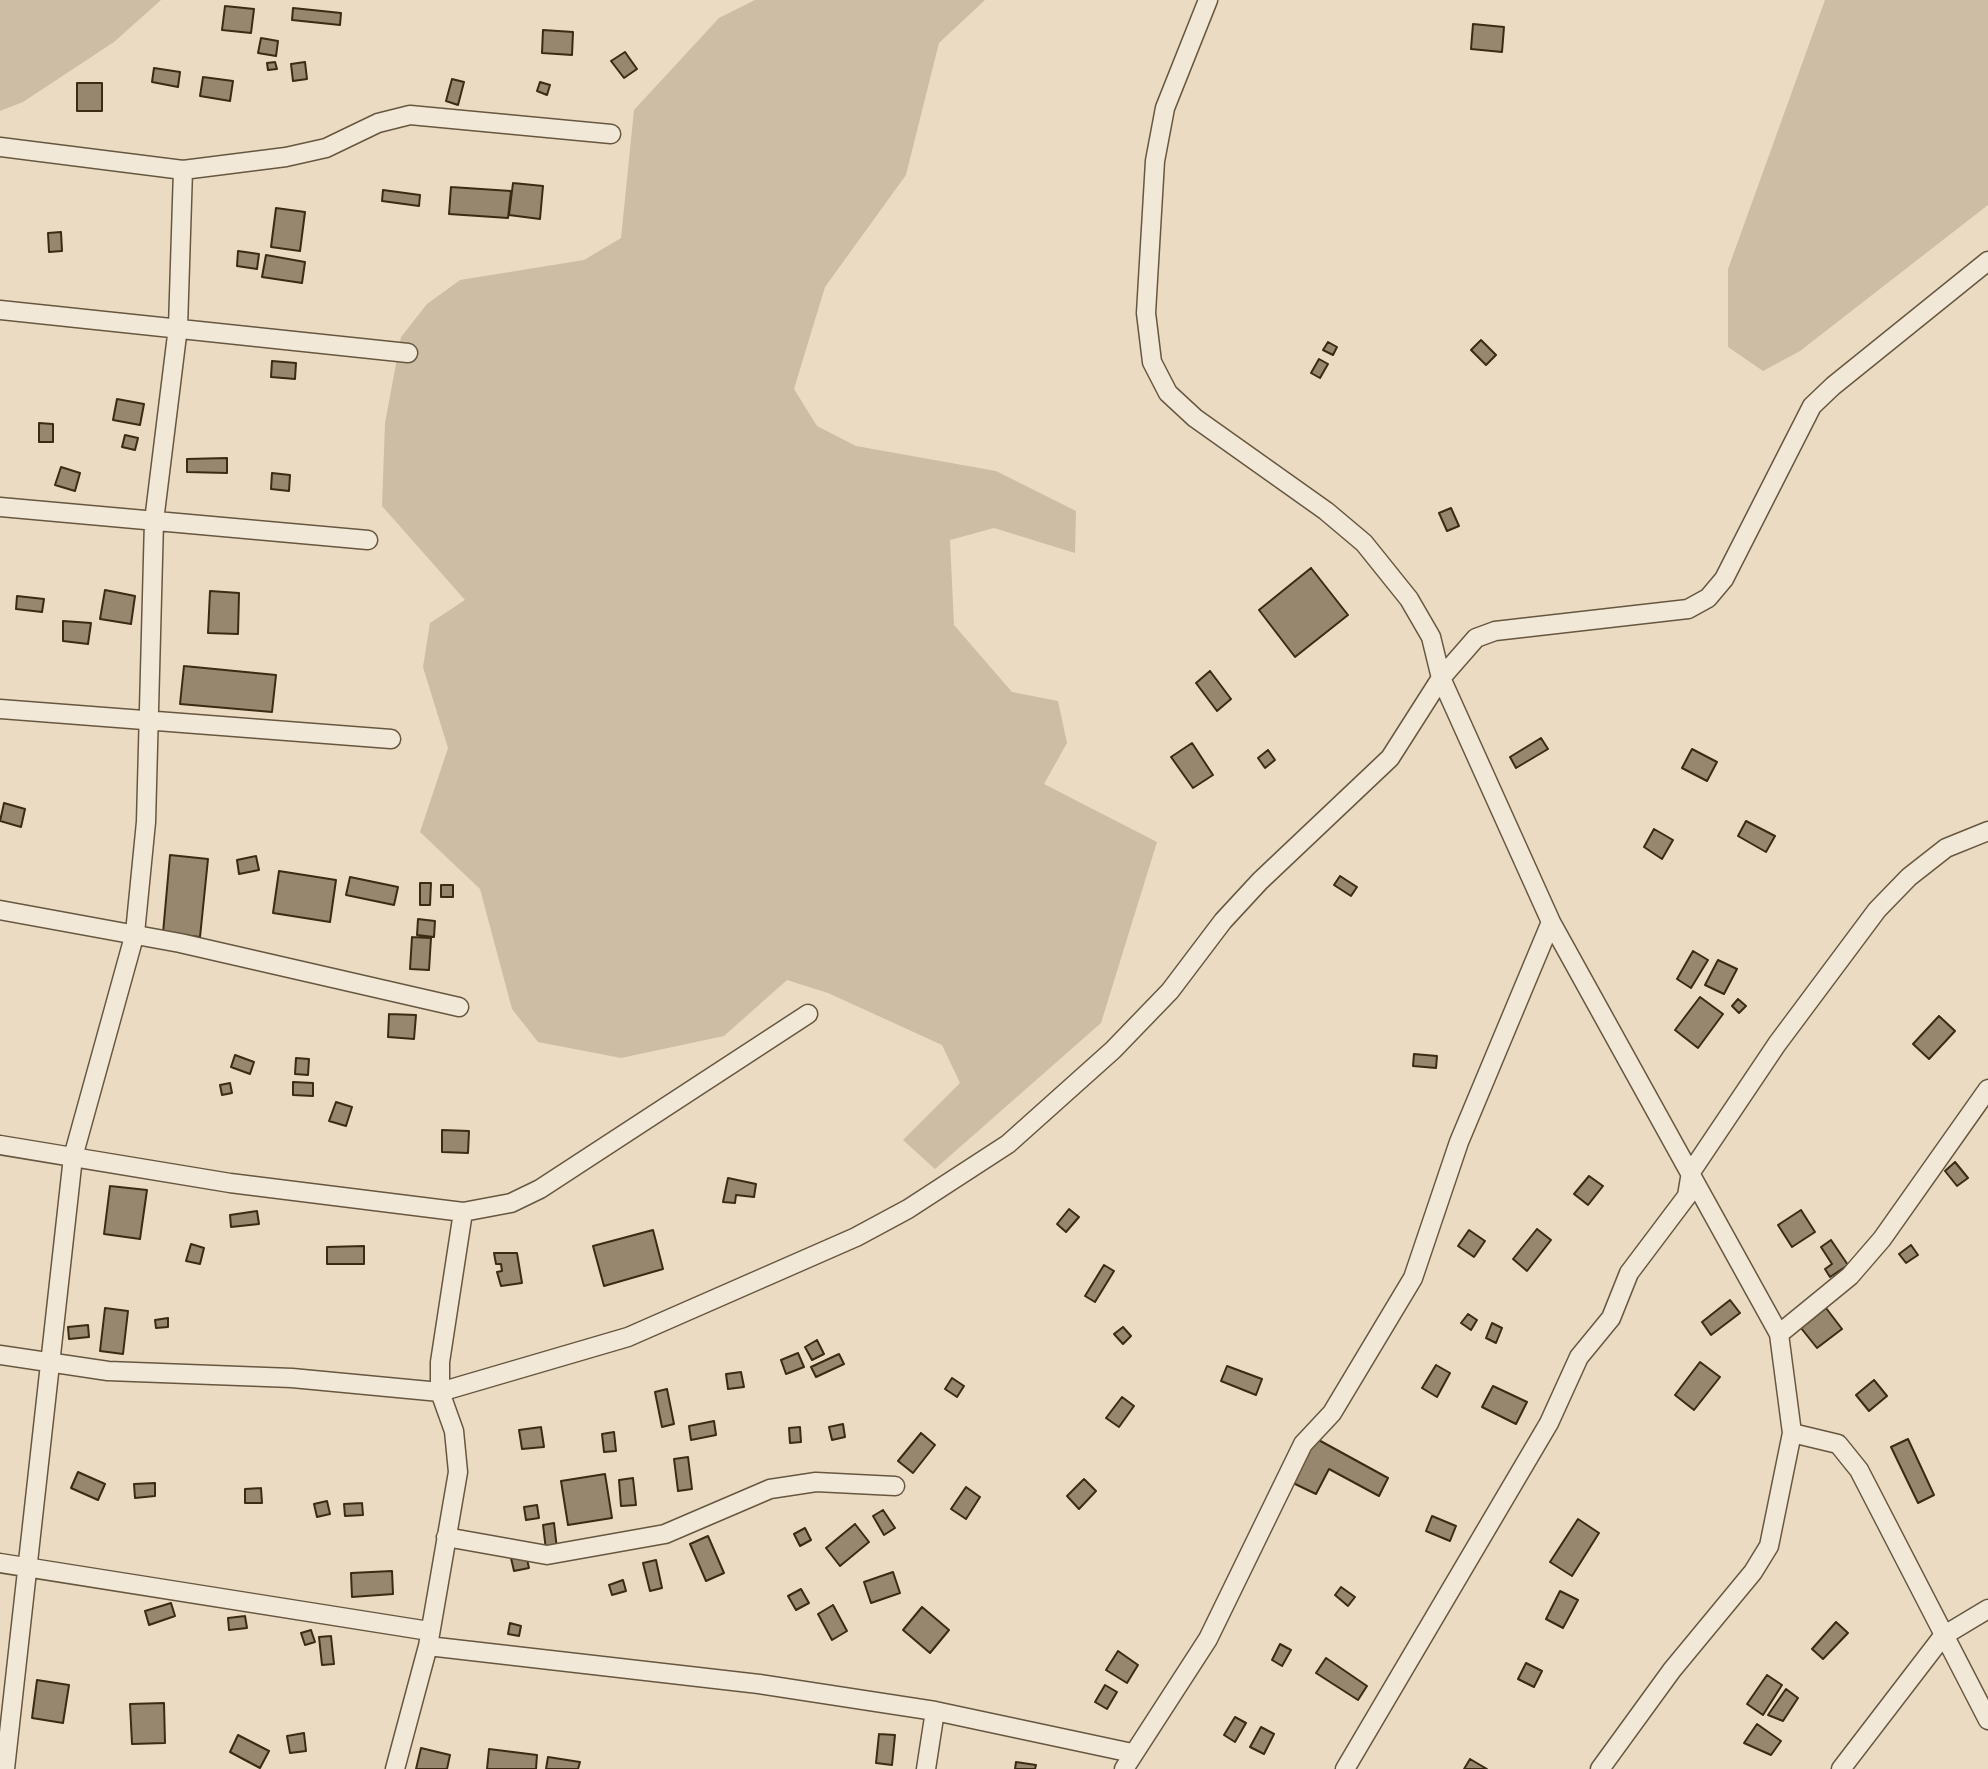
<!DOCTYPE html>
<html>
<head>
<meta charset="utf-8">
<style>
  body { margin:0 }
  canvas { display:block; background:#ebdbc2 }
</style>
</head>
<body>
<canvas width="1988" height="1769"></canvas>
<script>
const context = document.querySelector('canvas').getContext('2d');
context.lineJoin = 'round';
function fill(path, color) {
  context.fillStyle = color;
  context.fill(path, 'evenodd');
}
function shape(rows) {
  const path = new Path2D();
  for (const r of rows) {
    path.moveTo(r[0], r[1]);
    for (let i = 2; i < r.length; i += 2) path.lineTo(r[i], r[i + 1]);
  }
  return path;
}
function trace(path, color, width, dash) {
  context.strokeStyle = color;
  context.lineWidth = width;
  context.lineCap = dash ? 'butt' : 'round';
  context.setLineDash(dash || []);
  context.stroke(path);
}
fill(shape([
  [0,0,161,0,114,42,23,102,0,111],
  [755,0,985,0,939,43,906,175,825,287,794,389,817,426,856,446,996,471,1076,511,1075,553,994,528,950,540,954,625,1012,692,1058,701,1067,743,1044,784,1157,842,1101,1023,935,1169,903,1140,960,1083,942,1045,828,993,787,980,724,1036,621,1058,538,1042,512,1009,480,889,420,832,448,748,423,667,430,623,465,600,382,506,385,423,401,337,427,304,460,280,584,260,621,238,634,110,719,18],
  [1825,0,1988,0,1988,205,1800,351,1763,371,1728,347,1728,269]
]), '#cdbda4');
const building = shape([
  [225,6,254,9,251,33,222,30,225,6],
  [293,8,341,13,340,25,292,20,293,8],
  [1473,24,1504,27,1502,52,1471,49,1473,24],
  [543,30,573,32,572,55,542,53,543,30],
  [261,38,278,41,276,56,258,53,261,38],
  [625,52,637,69,624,78,611,61,625,52],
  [275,62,277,69,268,70,267,63,275,62],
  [305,62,307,79,293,81,291,64,305,62],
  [154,68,180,72,178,87,152,82,154,68],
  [203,77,233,81,230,101,200,96,203,77],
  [452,79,464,82,458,105,446,101,452,79],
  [540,82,550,85,547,95,537,91,540,82],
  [77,83,102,83,102,111,77,111,77,83],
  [513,183,543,186,540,219,509,215,513,183],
  [451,187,511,191,508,218,449,214,451,187],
  [383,190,420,195,419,206,382,201,383,190],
  [276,208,305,212,300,251,271,247,276,208],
  [61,232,62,251,49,252,48,233,61,232],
  [238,251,259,254,257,269,237,266,238,251],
  [266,255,305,262,302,283,262,277,266,255],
  [1481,340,1496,355,1486,365,1471,350,1481,340],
  [1328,342,1337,347,1333,355,1323,350,1328,342],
  [1319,359,1328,364,1320,378,1311,373,1319,359],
  [272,361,296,363,295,379,271,377,272,361],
  [117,399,144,404,140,425,113,420,117,399],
  [39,423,53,424,53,442,39,442,39,423],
  [125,435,138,438,135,450,122,447,125,435],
  [227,458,227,473,187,472,187,459,227,458],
  [61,467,80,473,75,491,55,485,61,467],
  [272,473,290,475,289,491,271,489,272,473],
  [1451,508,1459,526,1447,531,1439,513,1451,508],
  [1311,568,1348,615,1295,657,1259,610,1311,568],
  [105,590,135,596,131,624,100,619,105,590],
  [210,591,239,593,238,634,208,633,210,591],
  [17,596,44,599,42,612,16,609,17,596],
  [63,621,91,623,88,644,63,641,63,621],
  [184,666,276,675,272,712,180,704,184,666],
  [1210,671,1231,699,1217,711,1196,683,1210,671],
  [1541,738,1548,749,1516,768,1510,757,1541,738],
  [1192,743,1213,775,1193,788,1171,757,1192,743],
  [1692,749,1717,762,1707,781,1682,768,1692,749],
  [1268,750,1275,760,1265,768,1258,758,1268,750],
  [4,803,25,809,21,827,0,821,4,803],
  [1746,821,1775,836,1766,852,1738,836,1746,821],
  [1654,829,1673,840,1662,859,1644,847,1654,829],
  [170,855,208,859,200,937,163,933,170,855],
  [256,856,259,870,239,874,237,860,256,856],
  [279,871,336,880,330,922,273,913,279,871],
  [1340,876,1357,887,1351,896,1334,885,1340,876],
  [350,877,398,887,394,905,346,895,350,877],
  [420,883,431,883,430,905,420,905,420,883],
  [441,885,453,885,453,897,441,897,441,885],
  [418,919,435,921,434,937,417,935,418,919],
  [412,937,431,938,429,970,410,969,412,937],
  [1693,951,1708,960,1691,988,1677,979,1693,951],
  [1718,960,1737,969,1724,994,1705,985,1718,960],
  [1700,997,1723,1014,1698,1048,1675,1030,1700,997],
  [1738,999,1746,1006,1739,1013,1732,1006,1738,999],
  [389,1014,416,1015,414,1039,388,1037,389,1014],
  [1939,1016,1955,1031,1929,1059,1913,1044,1939,1016],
  [1414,1054,1437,1056,1436,1068,1413,1066,1414,1054],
  [235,1055,254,1062,250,1074,231,1067,235,1055],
  [296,1058,309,1059,308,1075,295,1074,296,1058],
  [293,1082,313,1083,313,1096,293,1095,293,1082],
  [230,1083,232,1093,222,1095,220,1085,230,1083],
  [336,1102,352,1107,346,1126,329,1121,336,1102],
  [442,1130,469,1131,468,1153,442,1152,442,1130],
  [1955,1162,1968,1178,1957,1186,1945,1171,1955,1162],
  [1589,1176,1603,1186,1588,1205,1574,1194,1589,1176],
  [728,1178,756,1184,754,1197,736,1195,735,1203,723,1202,728,1178],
  [110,1186,147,1190,140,1239,104,1234,110,1186],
  [1069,1209,1079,1217,1066,1232,1057,1224,1069,1209],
  [1801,1210,1815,1232,1792,1247,1778,1225,1801,1210],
  [257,1211,259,1224,231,1227,230,1215,257,1211],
  [1537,1229,1551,1240,1527,1271,1513,1259,1537,1229],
  [653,1230,663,1269,604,1286,593,1246,653,1230],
  [1469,1230,1485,1241,1474,1257,1458,1246,1469,1230],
  [1831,1240,1848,1265,1830,1277,1825,1269,1832,1264,1821,1247,1831,1240],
  [191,1244,204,1248,200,1264,186,1261,191,1244],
  [1911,1245,1918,1255,1906,1263,1899,1254,1911,1245],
  [364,1246,364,1264,327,1264,327,1247,364,1246],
  [494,1253,517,1253,522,1283,501,1286,497,1272,502,1271,501,1264,496,1264,494,1253],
  [1104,1265,1114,1271,1095,1302,1085,1296,1104,1265],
  [1730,1300,1740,1313,1711,1335,1702,1322,1730,1300],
  [105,1308,128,1311,123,1354,100,1351,105,1308],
  [1826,1308,1842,1329,1817,1348,1801,1328,1826,1308],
  [1468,1314,1477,1320,1471,1330,1461,1323,1468,1314],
  [168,1318,168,1327,156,1328,155,1320,168,1318],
  [1492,1323,1502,1328,1496,1343,1486,1338,1492,1323],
  [88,1325,89,1337,69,1339,68,1327,88,1325],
  [1123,1327,1131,1336,1123,1344,1114,1334,1123,1327],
  [817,1340,824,1354,812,1360,805,1347,817,1340],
  [798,1353,804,1367,786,1374,781,1360,798,1353],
  [839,1354,844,1364,816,1377,811,1367,839,1354],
  [1700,1362,1720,1377,1694,1410,1675,1395,1700,1362],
  [1436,1365,1450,1373,1437,1397,1422,1388,1436,1365],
  [1227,1366,1262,1379,1256,1395,1221,1381,1227,1366],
  [741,1372,744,1387,728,1389,726,1374,741,1372],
  [952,1378,964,1386,957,1397,945,1389,952,1378],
  [1874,1380,1887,1396,1869,1411,1856,1395,1874,1380],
  [1493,1386,1527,1402,1516,1424,1482,1407,1493,1386],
  [667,1389,674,1424,662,1427,655,1392,667,1389],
  [1122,1397,1134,1406,1119,1427,1106,1418,1122,1397],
  [714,1421,716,1435,691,1440,689,1426,714,1421],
  [843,1424,845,1437,832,1440,829,1427,843,1424],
  [541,1427,544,1447,522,1449,519,1430,541,1427],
  [800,1427,801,1442,790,1443,789,1428,800,1427],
  [614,1432,616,1451,604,1452,602,1434,614,1432],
  [921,1433,935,1445,913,1473,898,1461,921,1433],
  [1315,1438,1388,1478,1379,1496,1329,1469,1316,1494,1291,1482,1315,1438],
  [1908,1439,1934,1495,1918,1503,1891,1447,1908,1439],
  [688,1457,692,1489,678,1491,674,1459,688,1457],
  [78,1472,105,1484,98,1500,71,1488,78,1472],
  [605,1474,612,1518,568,1525,561,1481,605,1474],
  [633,1478,636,1505,621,1506,619,1480,633,1478],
  [1084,1479,1096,1491,1079,1509,1067,1496,1084,1479],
  [155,1483,155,1496,135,1498,134,1484,155,1483],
  [966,1487,980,1497,966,1519,951,1509,966,1487],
  [261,1488,262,1503,245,1503,245,1489,261,1488],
  [327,1501,330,1514,317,1517,314,1504,327,1501],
  [362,1503,363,1515,345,1516,344,1504,362,1503],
  [537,1505,539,1518,526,1520,524,1507,537,1505],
  [883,1510,895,1528,884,1535,873,1516,883,1510],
  [1432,1516,1456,1526,1450,1541,1426,1531,1432,1516],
  [1578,1519,1599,1533,1572,1576,1550,1562,1578,1519],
  [554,1523,557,1549,546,1550,543,1525,554,1523],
  [855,1524,869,1542,840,1566,826,1548,855,1524],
  [805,1528,811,1540,800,1546,794,1534,805,1528],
  [708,1536,724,1573,706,1581,690,1544,708,1536],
  [526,1555,529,1568,514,1571,511,1558,526,1555],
  [656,1560,662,1588,650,1591,643,1563,656,1560],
  [392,1571,393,1594,352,1597,351,1573,392,1571],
  [893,1572,900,1593,871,1603,864,1582,893,1572],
  [623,1580,626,1591,612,1595,609,1585,623,1580],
  [1341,1587,1355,1597,1348,1606,1335,1595,1341,1587],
  [801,1589,809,1603,796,1610,788,1596,801,1589],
  [1560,1591,1578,1600,1563,1628,1546,1619,1560,1591],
  [171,1603,175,1616,149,1625,145,1611,171,1603],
  [833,1605,847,1631,832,1640,818,1614,833,1605],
  [922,1607,949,1630,930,1653,903,1630,922,1607],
  [245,1616,247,1628,229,1630,228,1618,245,1616],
  [1836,1622,1848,1633,1823,1659,1812,1649,1836,1622],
  [510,1623,521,1626,519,1636,508,1634,510,1623],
  [311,1630,315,1642,305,1645,301,1633,311,1630],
  [331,1636,334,1664,322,1665,319,1637,331,1636],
  [1280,1644,1291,1650,1282,1666,1272,1660,1280,1644],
  [1118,1651,1138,1665,1127,1683,1106,1670,1118,1651],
  [1326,1658,1367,1686,1358,1700,1316,1673,1326,1658],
  [1526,1663,1542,1671,1534,1687,1518,1679,1526,1663],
  [1767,1675,1782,1685,1763,1715,1747,1704,1767,1675],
  [37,1680,69,1685,63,1723,32,1718,37,1680],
  [1105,1685,1117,1692,1107,1709,1095,1702,1105,1685],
  [1786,1689,1798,1698,1783,1721,1768,1715,1786,1689],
  [164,1703,165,1743,132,1744,130,1704,164,1703],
  [1235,1717,1246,1723,1235,1742,1224,1735,1235,1717],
  [1757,1724,1781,1741,1771,1755,1744,1743,1757,1724],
  [1261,1727,1274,1734,1264,1754,1250,1747,1261,1727],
  [304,1733,306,1751,290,1753,287,1736,304,1733],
  [879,1734,895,1735,892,1765,876,1763,879,1734],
  [238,1735,269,1751,260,1768,230,1752,238,1735],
  [421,1748,450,1755,447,1769,416,1769,421,1748],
  [489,1749,537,1755,536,1769,487,1769,489,1749],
  [548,1757,580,1762,578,1769,546,1769,548,1757],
  [1470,1759,1487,1769,1464,1769,1470,1759],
  [1016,1762,1036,1765,1035,1769,1015,1769,1016,1762]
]);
fill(building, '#97876e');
trace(building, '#3b2b14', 2);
const street = shape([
  [1208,0,1165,108,1155,161,1146,313,1152,362,1168,393,1195,418,1326,511,1364,543,1409,599,1431,637,1441,678,1551,922,1779,1334,1792,1433,1769,1546,1753,1572,1672,1670,1600,1769],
  [0,147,183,170,286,157,326,148,378,123,410,115,611,134],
  [0,310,408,353],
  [0,507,368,540],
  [0,709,391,739],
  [0,910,180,943,459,1007],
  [0,1145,230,1183,463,1212,511,1203,540,1189,808,1014],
  [1779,1334,1850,1276,1882,1239,1988,1089],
  [0,1355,108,1371,292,1378,440,1392,628,1337,856,1237,908,1209,1008,1144,1113,1050,1170,991,1223,921,1260,881,1390,758,1441,678,1476,638,1495,631,1688,609,1708,598,1724,579,1812,406,1833,386,1988,261],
  [1792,1433,1838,1444,1859,1470,1988,1720],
  [446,1537,547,1555,665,1534,770,1489,816,1482,895,1486],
  [0,1563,429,1631],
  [428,1646,759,1684,935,1711,1132,1753],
  [5,1769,73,1157,135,933,146,822,154,521,178,327,183,170],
  [395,1769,428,1646,458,1472,454,1431,440,1392,440,1362,463,1212],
  [926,1769,935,1711],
  [1124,1769,1208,1639,1303,1444,1332,1413,1413,1278,1459,1142,1551,922],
  [1345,1769,1549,1423,1579,1357,1611,1318,1629,1273,1687,1196,1691,1172,1777,1044,1877,910,1909,877,1946,848,1988,831],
  [1841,1769,1943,1636,1988,1609]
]);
trace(street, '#675740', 21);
trace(street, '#f2e8d7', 18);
</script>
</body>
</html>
